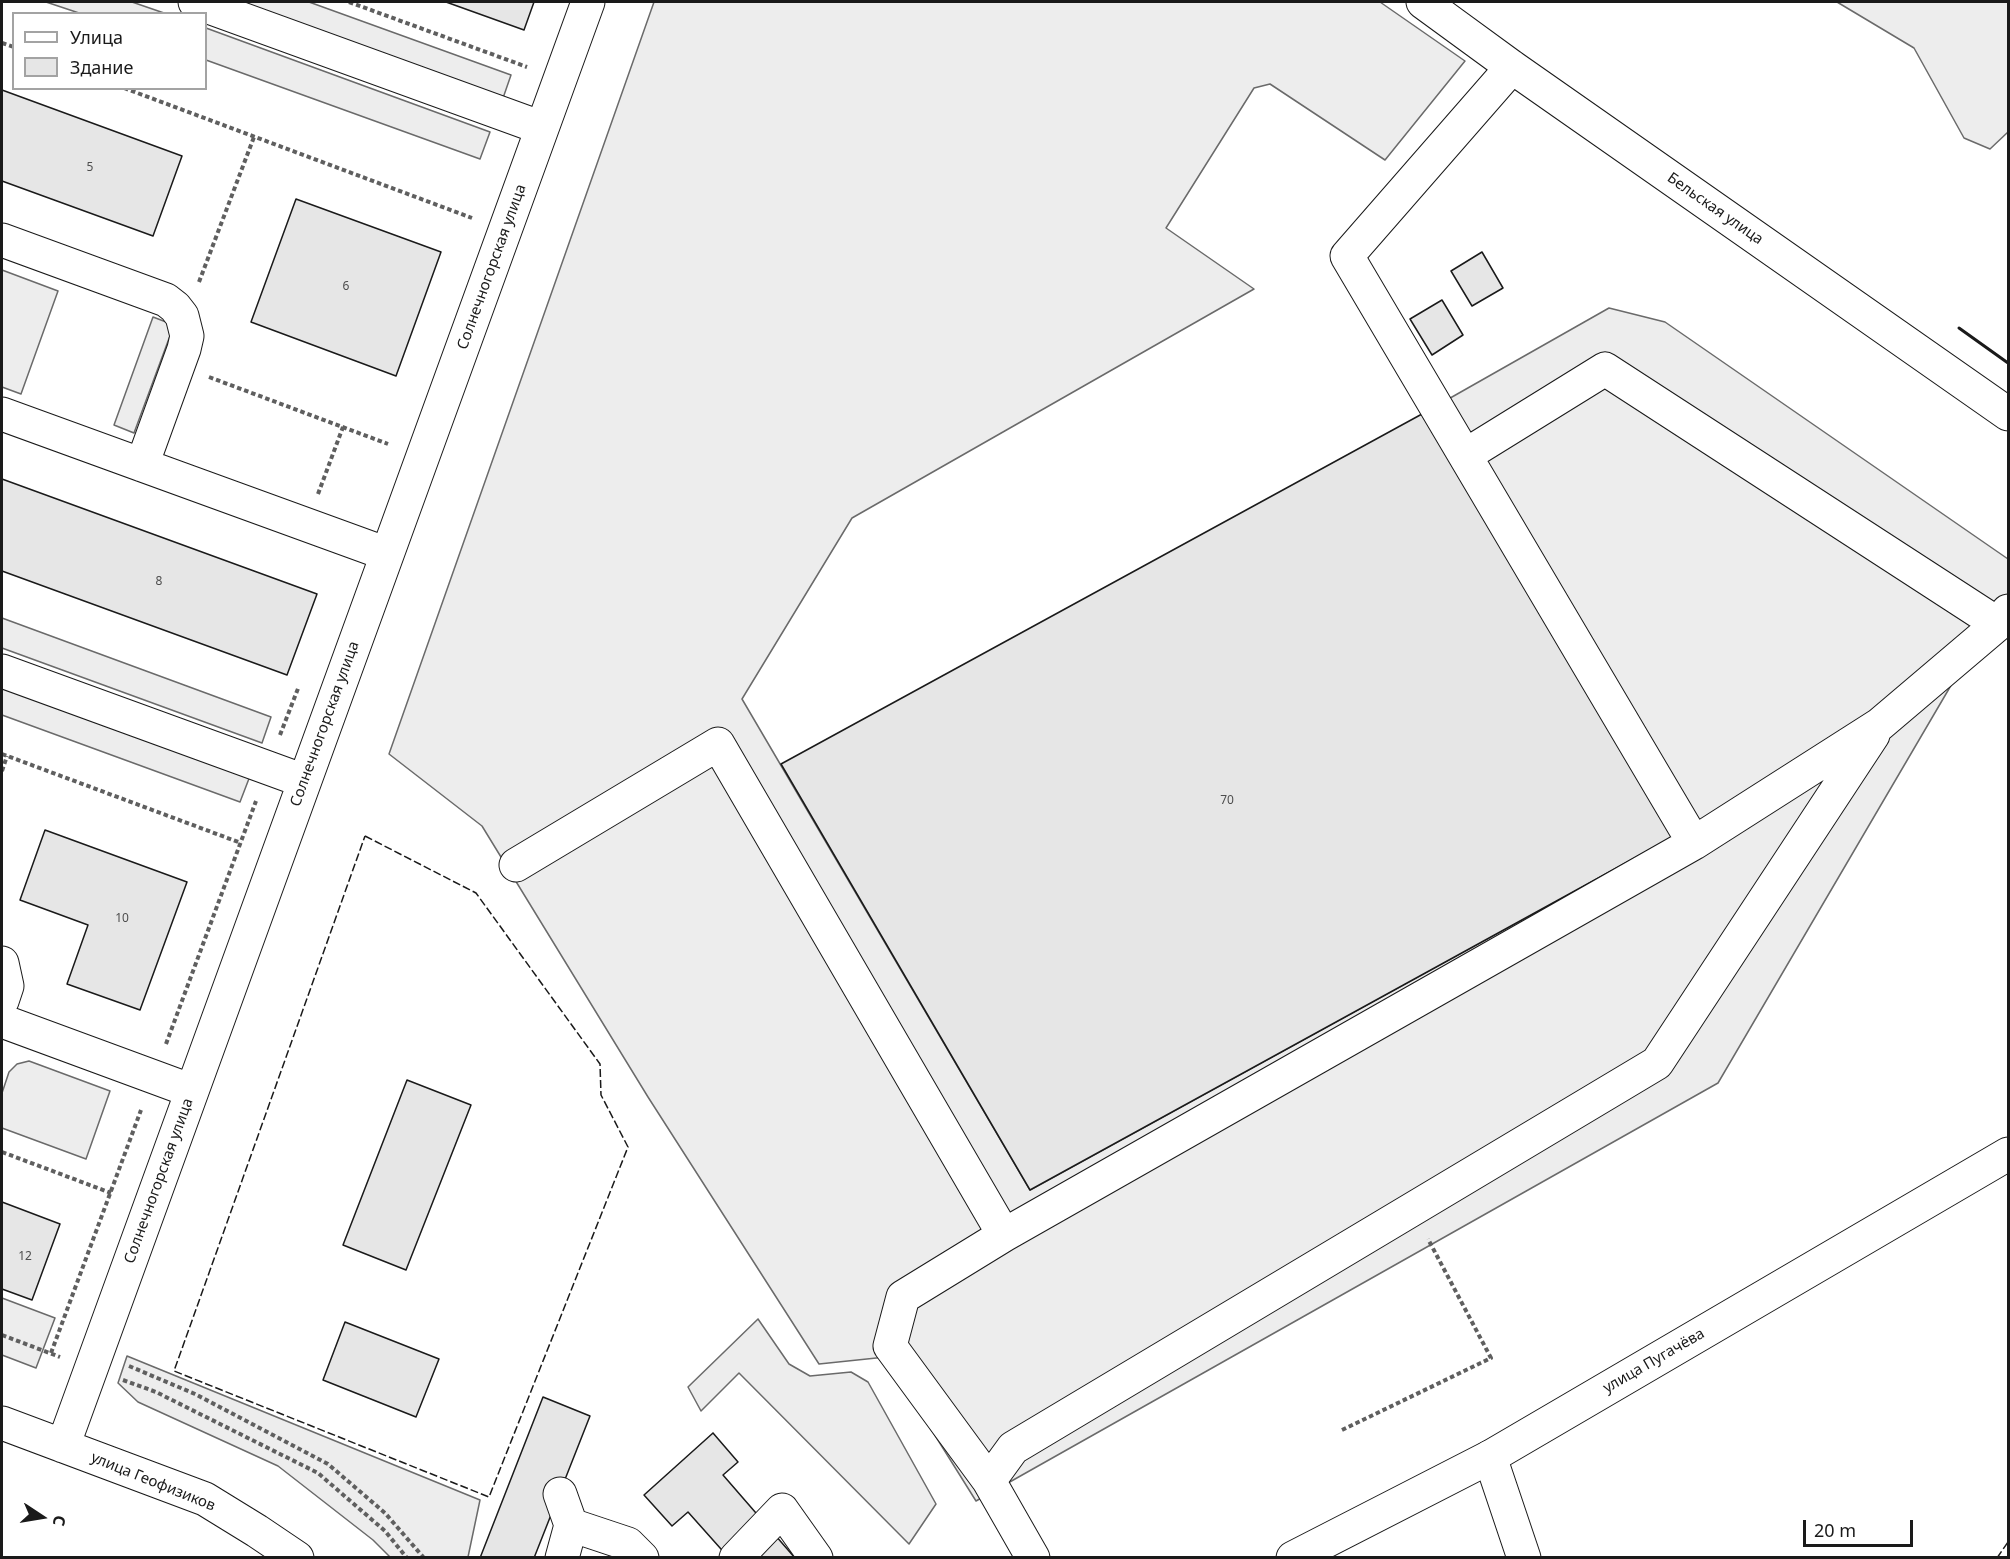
<!DOCTYPE html>
<html>
<head>
<meta charset="utf-8">
<style>
  body { margin:0 }
  #map { position:relative; width:2010px; height:1559px; overflow:hidden; background:#fff; font-family:"Noto Sans",sans-serif }
  canvas { display:block }
  .frame { position:absolute; inset:0; border:3px solid #1a1a1a; pointer-events:none }
  .legend { position:absolute; left:12px; top:12px; width:195px; height:78px; box-sizing:border-box; background:#fff; border:2px solid #a3a3a3; margin:0; padding:8px 10px; list-style:none; font-size:18px; color:#1a1a1a }
  .legend li { display:flex; align-items:center; gap:12px; height:30px }
  .legend b { width:30px; border:2px solid #a3a3a3 }
  .north { position:absolute; left:12px; top:1487px; width:60px; height:60px; -webkit-text-stroke:4px #fff; paint-order:stroke; rotate:102deg; font-size:16px; font-weight:700; line-height:24px; text-align:center; color:#1a1a1a }
  .north::after { content:''; display:block; margin:auto; width:21px; height:27px; background:#1a1a1a; clip-path:polygon(50% 0,100% 100%,50% 72%,0 100%) }
  .scale { position:absolute; left:1803px; top:1520px; width:110px; height:27px; box-sizing:border-box; border:3px solid #1a1a1a; border-top:0; padding-left:8px; font-size:18px; line-height:21px; white-space:nowrap; color:#1a1a1a; -webkit-text-stroke:4px #fff; paint-order:stroke }
</style>
</head>
<body>
<div id="map">
<canvas width="2010" height="1559"></canvas>
<div class="frame"></div>
<ul class="legend">
<li><b style="height:8px;background:#fff"></b>Улица</li>
<li><b style="height:16px;background:#e6e6e6"></b>Здание</li>
</ul>
<div class="north">С</div>
<div class="scale">20 m</div>
</div>
<script>
const context = document.querySelector('canvas').getContext('2d');
context.lineJoin = 'round';
function fill(path, color) {
  context.fillStyle = color;
  context.fill(path, 'evenodd');
}
function shape(rows) {
  const path = new Path2D();
  for (const r of rows) {
    path.moveTo(r[0], r[1]);
    for (let i = 2; i < r.length; i += 2) path.lineTo(r[i], r[i + 1]);
  }
  return path;
}
function trace(path, color, width, dash) {
  context.strokeStyle = color;
  context.lineWidth = width;
  context.lineCap = dash ? 'butt' : 'round';
  context.setLineDash(dash || []);
  context.stroke(path);
}
function write(font, color, halo, rows, align = 'center') {
  context.font = font + ' "Noto Sans",sans-serif';
  context.lineWidth = 4.5;
  context.setLineDash([]);
  context.textBaseline = 'middle';
  context.strokeStyle = halo;
  context.fillStyle = color;
  for (const [text, x, y, turn = 0] of rows) {
    context.save();
    context.translate(x, y);
    context.rotate((+turn || 0) * Math.PI / 180);
    context.textAlign = isNaN(turn) ? turn : align;
    if (halo) context.strokeText(text, 0, 0);
    context.fillText(text, 0, 0);
    context.restore();
  }
}
const built = shape([
  [46,2,132,2,164,13,79,13,46,2],
  [228,2,309,2,511,75,502,101,228,2],
  [654,2,1380,2,1465,61,1385,160,1270,84,1254,88,1166,228,1254,289,852,518,742,699,1030,1190,1672,837,1422,414,1609,308,1665,322,2008,559,2008,618,1960,670,1718,1083,976,1501,886,1357,819,1364,648,1097,482,826,389,754,654,2],
  [1837,2,2008,2,2008,132,1990,149,1964,138,1914,48,1837,2],
  [206,28,490,132,480,159,206,60,206,28],
  [2,270,58,291,21,394,2,387,2,270],
  [153,317,174,325,134,433,114,425,153,317],
  [2,618,271,717,262,743,2,648,2,618],
  [2,686,250,776,240,802,2,715,2,686],
  [29,1061,110,1091,86,1159,2,1128,2,1093,9,1072,17,1064,29,1061],
  [2,1298,55,1318,36,1368,2,1355,2,1298],
  [758,1319,789,1364,810,1376,851,1372,868,1382,936,1504,909,1544,739,1373,701,1411,688,1387,758,1319],
  [127,1356,480,1500,468,1557,390,1557,373,1540,278,1466,138,1402,118,1383,127,1356]
]);
fill(built, '#ededed');
trace(built, '#6a6a6a', 1.5);
const building = shape([
  [446,2,534,2,524,30,446,2],
  [2,90,182,156,153,236,2,181,2,90],
  [296,199,441,252,396,376,251,322,296,199],
  [1482,252,1503,288,1472,306,1451,271,1482,252],
  [1442,300,1463,335,1432,355,1410,319,1442,300],
  [1422,414,1673,837,1030,1190,781,764,1422,414],
  [2,479,317,594,287,675,2,571,2,479],
  [45,830,187,882,140,1010,67,984,88,925,20,900,45,830],
  [407,1080,471,1105,406,1270,343,1245,407,1080],
  [2,1202,60,1224,32,1300,2,1289,2,1202],
  [345,1322,439,1359,416,1417,323,1380,345,1322],
  [543,1397,590,1416,534,1558,480,1558,543,1397],
  [713,1433,738,1462,723,1475,795,1558,729,1558,688,1512,672,1526,644,1495,713,1433]
]);
fill(building, '#e6e6e6');
trace(building, '#1a1a1a', 1.5);
const minor = shape([
  [195,2,542,128],
  [1423,2,1512,67,2008,414],
  [1512,67,1347,256,1694,843],
  [2,240,166,300,175,307,182,316,187,336,184,349,142,465],
  [2,414,387,554],
  [1466,455,1605,369,1998,624,2008,611],
  [2,671,304,781],
  [516,865,718,744,1004,1235,1694,843,1879,725,1998,624],
  [2,963,7,986,2,1001],
  [2,1021,192,1091],
  [2,1423,205,1499,257,1531,297,1558],
  [63,1446,588,2],
  [1490,1457,1524,1558],
  [989,1481,890,1346,903,1297,1004,1235],
  [560,1494,571,1525,562,1558],
  [571,1525,628,1544,642,1558],
  [736,1558,782,1510,816,1558],
  [1033,1558,989,1481,1013,1448,1657,1063,1873,735]
]);
const major = shape([
  [1293,1558,1490,1457,2008,1154]
]);
trace(minor, '#1a1a1a', 35);
trace(major, '#1a1a1a', 35);
trace(shape([
  [349,2,527,67],
  [2,43,14,47],
  [124,88,472,218],
  [199,282,254,137],
  [209,377,388,444],
  [318,494,343,427],
  [280,735,299,686],
  [2,754,241,843],
  [2,771,7,756],
  [166,1044,256,801],
  [2,1152,111,1193],
  [2,1335,60,1357],
  [51,1353,141,1110],
  [129,1366,195,1394,328,1464,385,1513,424,1558],
  [123,1380,156,1392,318,1473,385,1531,407,1558],
  [1342,1430,1491,1358,1428,1239]
]), '#5f5f5f', 4, [4.5, 3]);
trace(minor, '#fff', 33);
trace(major, '#fff', 33);
trace(shape([
  [365,836,476,893,600,1064,601,1095,628,1147,489,1497,174,1371,365,836],
  [1997,1558,2008,1542]
]), '#1a1a1a', 1.5, [8, 3]);
trace(shape([
  [1959,328,2008,363]
]), '#1a1a1a', 3);
write('12px', '#4d4d4d', null, [
  ["5",90,168],
  ["6",346,287],
  ["8",159,582],
  ["70",1227,801],
  ["10",122,919],
  ["12",25,1257]
]);
write('15px', '#1a1a1a', '#fff', [
  ["Бельская улица",1715,209,35],
  ["Солнечногорская улица",492,267,-70],
  ["Солнечногорская улица",325,724,-70],
  ["Солнечногорская улица",159,1181,-70],
  ["улица Пугачёва",1654,1361,-30],
  ["улица Геофизиков",153,1482,22]
]);
</script>
</body>
</html>
